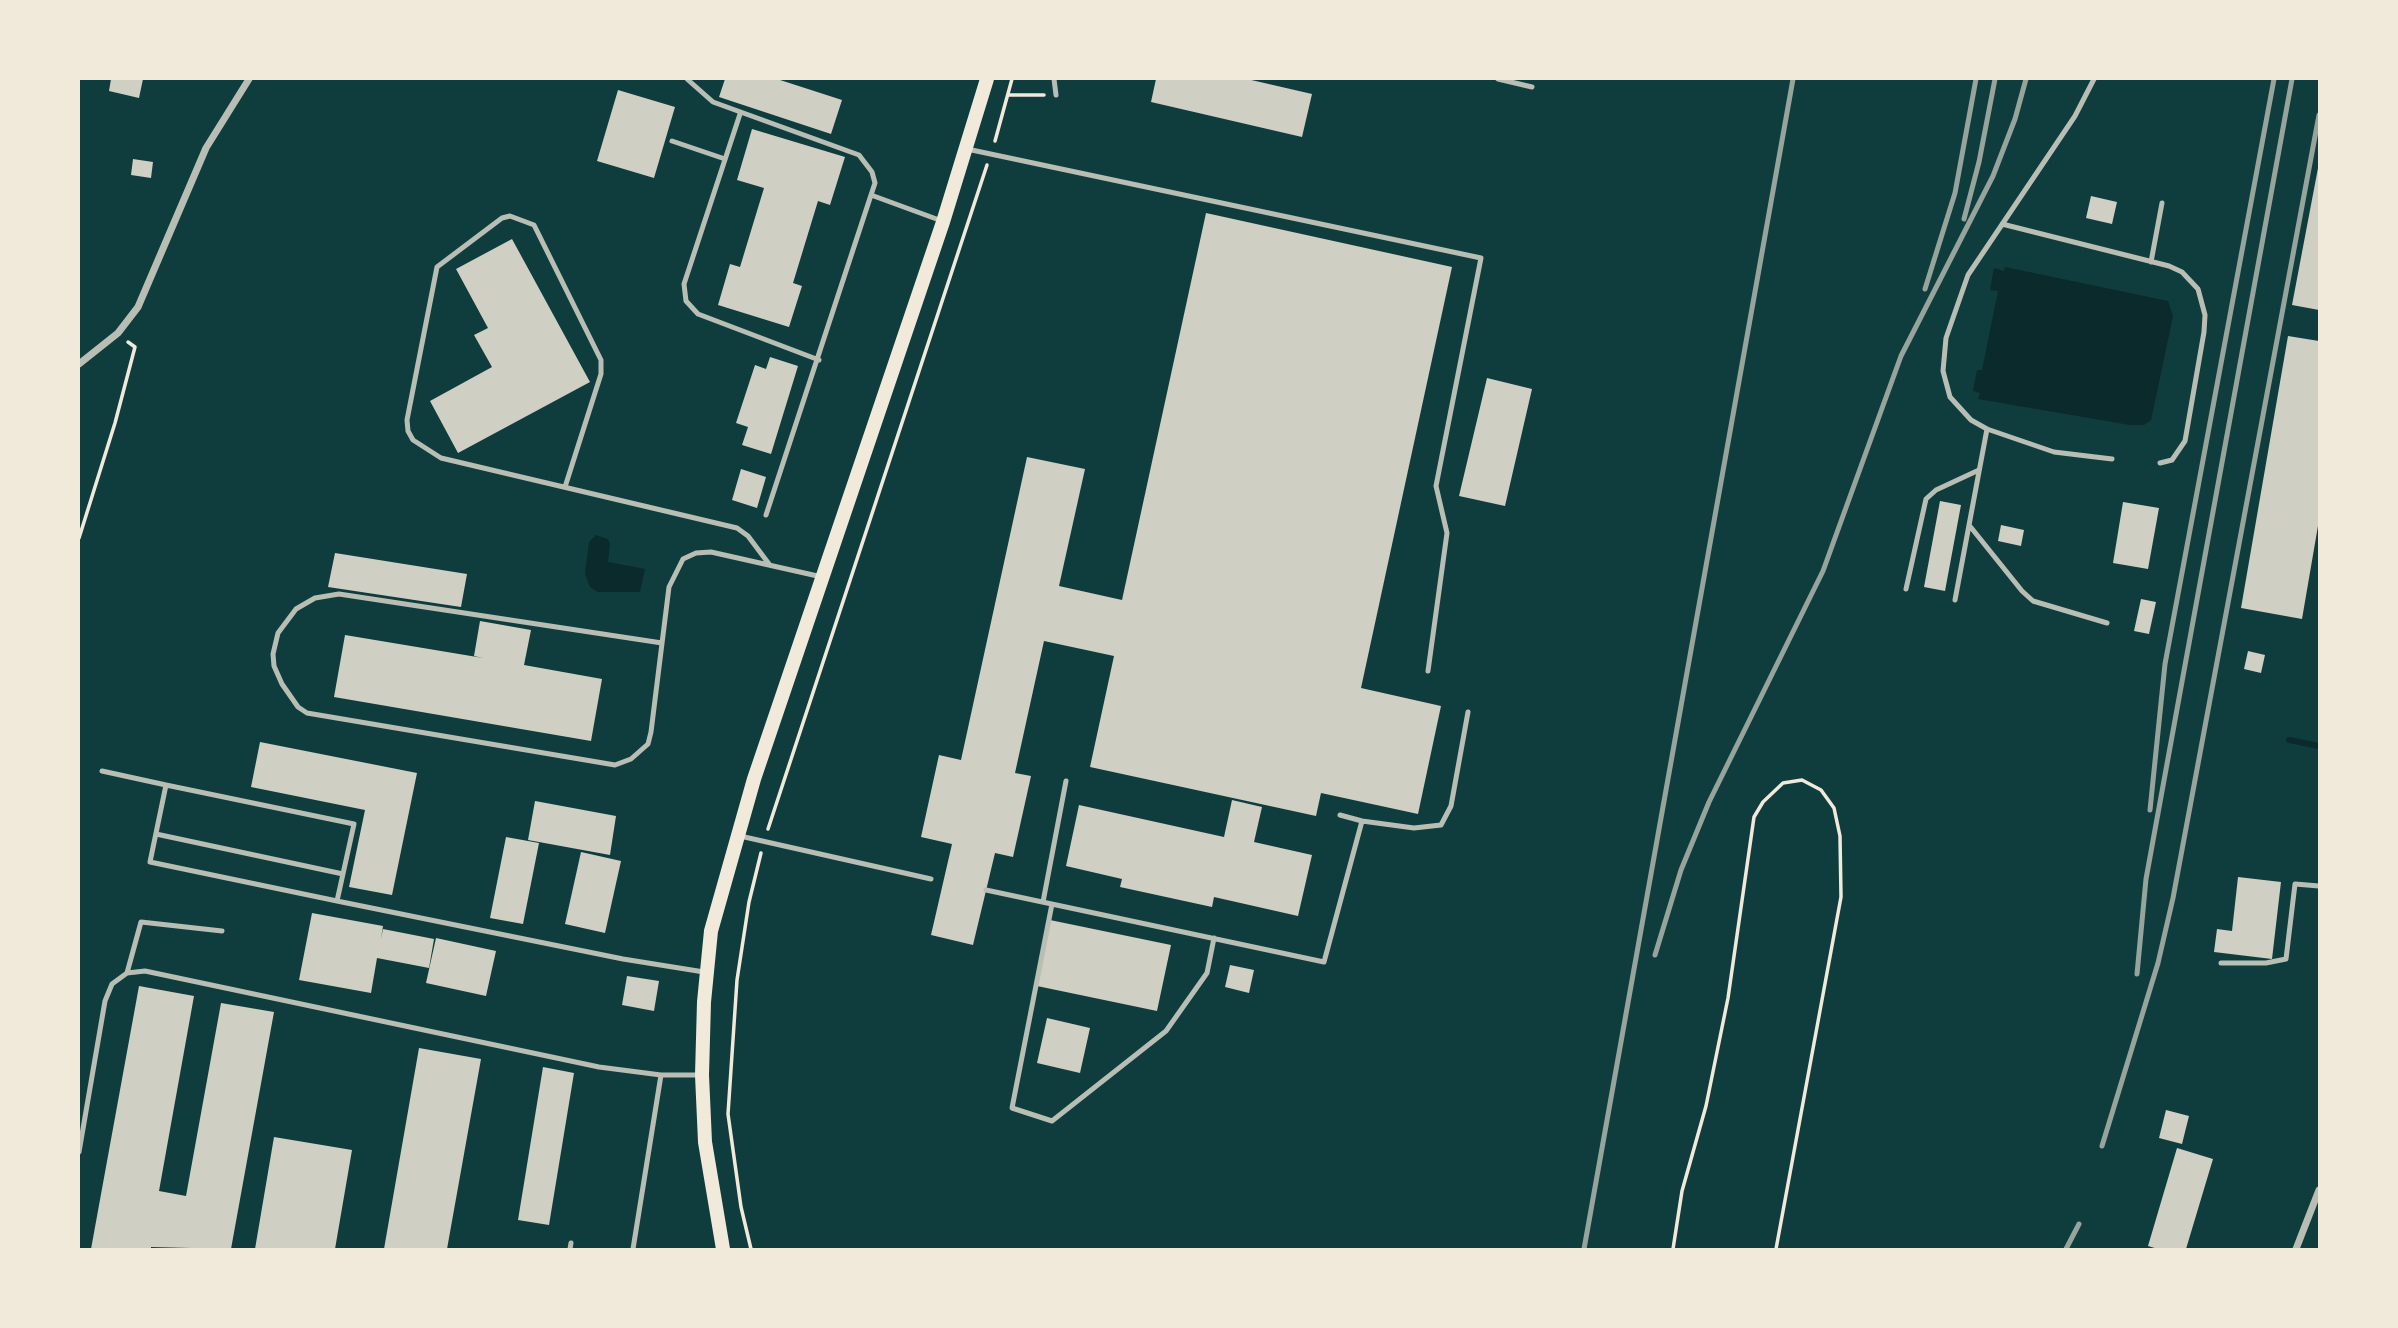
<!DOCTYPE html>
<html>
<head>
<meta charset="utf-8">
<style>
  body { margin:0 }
  #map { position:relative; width:2398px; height:1328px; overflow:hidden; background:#0f3d3e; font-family:"Source Serif 4",serif }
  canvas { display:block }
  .frame { position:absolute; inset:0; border:80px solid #f1e9da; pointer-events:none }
</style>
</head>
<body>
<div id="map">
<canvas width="2398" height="1328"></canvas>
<div class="frame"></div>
</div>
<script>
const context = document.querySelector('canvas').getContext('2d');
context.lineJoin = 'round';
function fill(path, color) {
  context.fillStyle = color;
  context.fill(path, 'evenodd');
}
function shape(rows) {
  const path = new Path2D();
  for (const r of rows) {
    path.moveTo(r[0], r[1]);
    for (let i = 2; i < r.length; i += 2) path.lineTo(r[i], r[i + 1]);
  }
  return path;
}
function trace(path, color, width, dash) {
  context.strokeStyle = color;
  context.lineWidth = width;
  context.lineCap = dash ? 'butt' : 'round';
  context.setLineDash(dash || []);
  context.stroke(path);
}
fill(shape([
  [2005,267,2168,301,2173,316,2151,420,2144,425,2130,425,1978,399,1980,393,1973,391,1977,370,1982,370,1998,291,1990,290,1994,268,2004,271],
  [596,535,608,539,610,544,608,562,645,569,640,592,598,592,590,587,585,574,589,542]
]), '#0a2a2b');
trace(shape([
  [2289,740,2319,746]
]), '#0a2a2b', 6);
fill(shape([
  [111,79,143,79,139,98,109,91],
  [725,79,777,79,842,100,831,134,719,97],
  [1156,79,1247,79,1312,94,1302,137,1151,102],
  [618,90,675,107,654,178,597,161],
  [752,129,845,157,830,205,818,201,793,283,802,286,789,327,718,305,730,264,740,267,764,188,737,180],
  [133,159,153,162,151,178,131,175],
  [2318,168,2319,168,2319,310,2292,305],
  [2091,196,2117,202,2112,224,2086,218],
  [1206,213,1452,267,1361,688,1441,706,1418,814,1321,793,1316,816,1090,767,1114,656,1044,641,1015,773,1031,776,1013,857,995,853,973,945,931,935,952,844,921,837,939,755,961,760,1027,457,1085,469,1059,586,1122,600],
  [512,239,590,382,458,453,430,401,492,367,474,335,488,328,456,269],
  [2288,336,2319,341,2319,520,2302,619,2241,608],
  [770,357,798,366,771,454,742,445,748,427,736,423,755,365,766,369],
  [1487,378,1532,389,1505,506,1459,496],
  [741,469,766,477,757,508,732,500],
  [1940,501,1961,505,1945,591,1924,587],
  [2123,502,2159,508,2148,569,2113,563],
  [2001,525,2024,530,2021,546,1998,541],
  [335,553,467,574,461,607,328,587],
  [2141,599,2156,602,2149,634,2134,631],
  [480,621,531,630,524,665,602,679,591,741,334,697,345,635,483,658,474,656],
  [2248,651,2265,655,2261,673,2244,669],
  [260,742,417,773,392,895,349,887,365,810,251,787],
  [1232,800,1262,807,1254,842,1312,855,1298,916,1214,897,1212,907,1120,887,1122,879,1066,866,1079,805,1224,837],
  [535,801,616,816,610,855,528,840],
  [506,837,539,843,523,924,490,918],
  [581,852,621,861,605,933,565,924],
  [2238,877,2281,882,2272,959,2214,952,2217,929,2232,931],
  [312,913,383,926,381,939,383,929,434,939,429,968,377,958,371,993,299,980],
  [1050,920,1171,945,1157,1011,1037,986],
  [436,938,496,951,486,996,426,983],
  [1230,965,1254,970,1249,993,1225,987],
  [627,976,659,981,654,1011,622,1005],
  [139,986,194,996,159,1191,186,1196,221,1003,274,1012,231,1249,151,1247,151,1249,91,1249],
  [1047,1018,1090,1028,1080,1073,1037,1063],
  [419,1048,481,1059,447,1249,384,1249],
  [543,1067,574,1073,549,1225,518,1220],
  [2166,1110,2189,1116,2182,1144,2159,1138],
  [274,1137,352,1150,335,1249,255,1249],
  [2177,1148,2213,1159,2186,1249,2158,1249,2148,1246]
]), '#cfcfc3');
trace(shape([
  [1008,95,1044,95],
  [995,141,1012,79],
  [79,538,115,423,135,347,128,342],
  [768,829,987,165],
  [751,1249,741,1207,728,1114,737,980,749,902,761,853],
  [1673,1249,1682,1191,1706,1106,1728,998,1754,817,1763,802,1783,783,1802,780,1821,790,1834,808,1840,836,1841,897,1776,1249]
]), '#f1e9da', 3.5);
trace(shape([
  [687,79,713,102,859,155,872,172,875,183,871,195,942,221],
  [1054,79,1056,95],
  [1498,79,1532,87],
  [2094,79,2075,116,1968,275,1946,338,1943,371,1950,397,1971,420,1987,429,2054,452,2112,459],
  [740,114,684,284,686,301,698,314,819,360],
  [672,141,725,159],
  [967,149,1481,258,1436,486,1447,533,1428,671],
  [2002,224,2169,266,2182,272,2198,289,2205,315,2204,332,2185,441,2172,460,2160,463],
  [2151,262,2162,203],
  [565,487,601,374,601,360,534,225,510,216,502,218,437,267,407,420,408,431,413,440,441,458,737,528,748,536,769,564],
  [766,515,871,195],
  [1969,525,2022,591,2033,601,2107,623],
  [1906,589,1926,499,1936,490,1979,470],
  [1955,600,1987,429],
  [662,643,339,594,315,598,296,609,278,633,273,654,274,666,282,684,298,707,307,713,615,765,631,759,648,744,651,732,669,587,683,559,696,553,711,552,822,577],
  [102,771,166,785],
  [1340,815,1362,821,1414,828,1441,825,1451,806,1468,712],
  [156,834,343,874],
  [740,836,931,879],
  [986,890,1324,962,1362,821],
  [337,901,354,824,166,785,150,862,337,901,623,959,704,972],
  [1043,902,1066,781],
  [1052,904,1012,1108,1052,1121,1166,1031,1207,973,1214,938],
  [2221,963,2266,963,2286,959,2295,884,2319,886],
  [127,973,141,922,222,931],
  [79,1152,105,1001,112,984,127,973,145,971,599,1067,661,1075,699,1075],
  [570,1249,571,1243],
  [633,1249,661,1075]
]), '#b8beb3', 5);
trace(shape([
  [79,364,118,333,138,307,206,148,249,79],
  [2296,1249,2319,1190]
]), '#b8beb3', 7);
trace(shape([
  [723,1249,705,1142,702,1075,704,1002,711,931,754,779,943,222,987,79]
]), '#f1e9da', 14);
trace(shape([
  [1964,219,1979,162,1995,79],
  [1925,289,1955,193,1976,79],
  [2150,810,2165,664,2274,79],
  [1655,955,1681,870,1709,802,1823,571,1901,356,1993,176,2015,119,2026,79],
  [2137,974,2146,879,2292,79],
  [2102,1146,2158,963,2173,898,2319,115],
  [1584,1249,1793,79],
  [2066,1249,2079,1224]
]), '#97a49c', 5);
</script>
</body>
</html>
